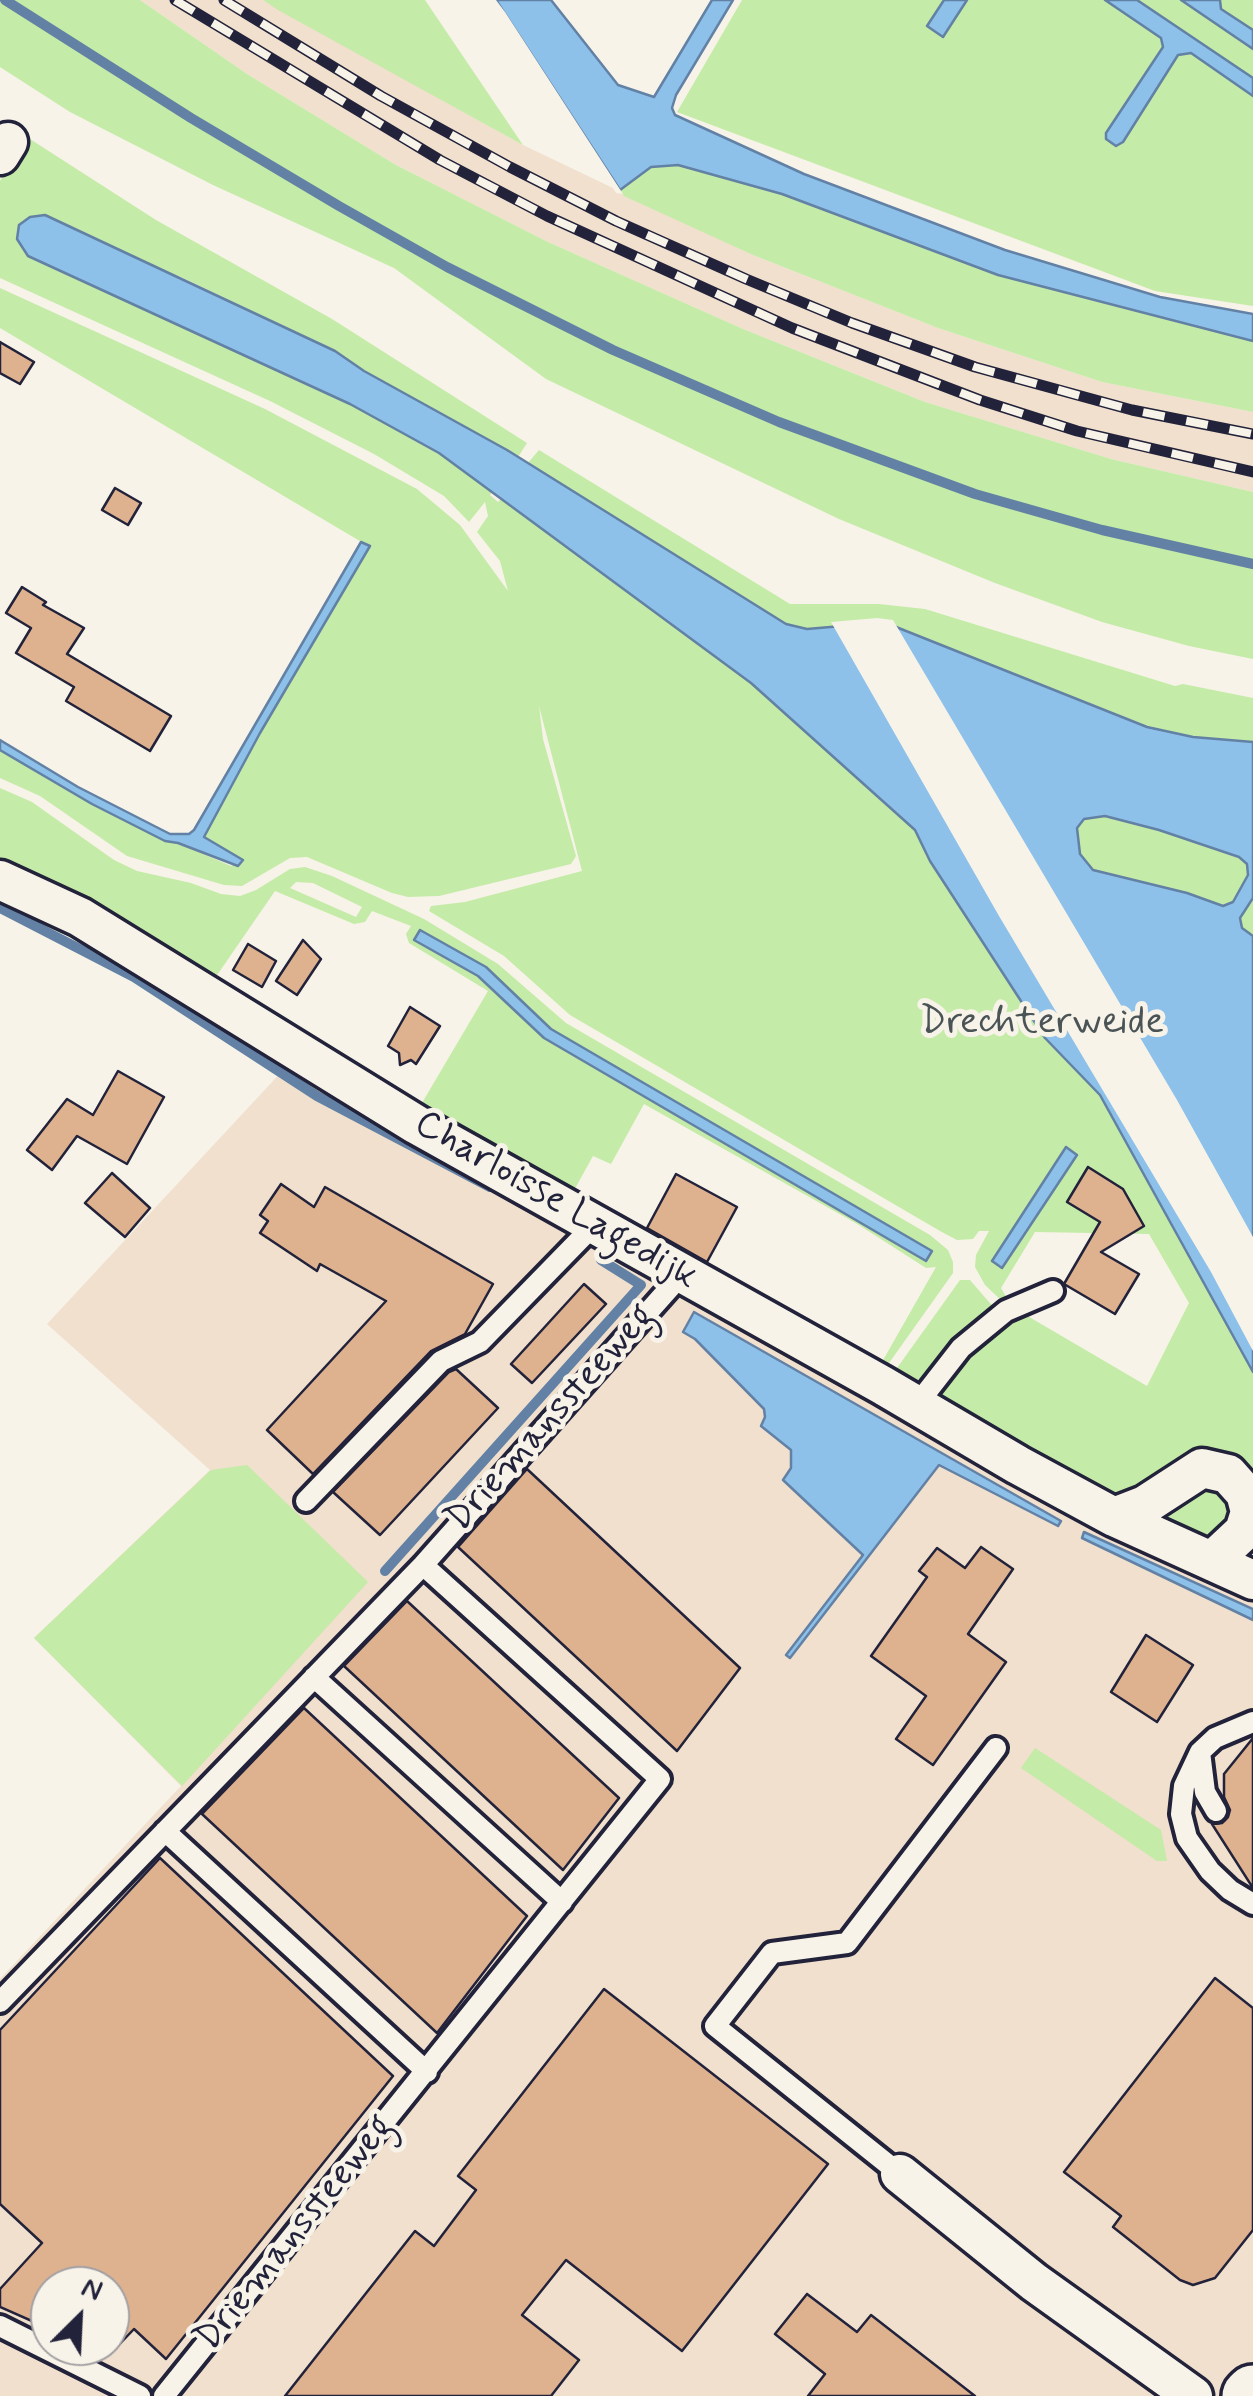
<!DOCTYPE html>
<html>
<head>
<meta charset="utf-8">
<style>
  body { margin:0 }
  #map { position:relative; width:1253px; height:2396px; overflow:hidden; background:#f7f3e8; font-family:Mynerve,sans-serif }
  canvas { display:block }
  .north { position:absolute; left:30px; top:2266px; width:100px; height:100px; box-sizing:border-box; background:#f7f3e8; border:2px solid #a29fa3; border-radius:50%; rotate:24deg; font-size:28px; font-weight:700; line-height:40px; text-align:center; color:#22223b }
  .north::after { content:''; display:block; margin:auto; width:35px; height:45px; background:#22223b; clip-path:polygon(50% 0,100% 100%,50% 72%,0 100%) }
</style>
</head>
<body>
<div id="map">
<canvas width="1253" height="2396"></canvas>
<div class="north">N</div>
</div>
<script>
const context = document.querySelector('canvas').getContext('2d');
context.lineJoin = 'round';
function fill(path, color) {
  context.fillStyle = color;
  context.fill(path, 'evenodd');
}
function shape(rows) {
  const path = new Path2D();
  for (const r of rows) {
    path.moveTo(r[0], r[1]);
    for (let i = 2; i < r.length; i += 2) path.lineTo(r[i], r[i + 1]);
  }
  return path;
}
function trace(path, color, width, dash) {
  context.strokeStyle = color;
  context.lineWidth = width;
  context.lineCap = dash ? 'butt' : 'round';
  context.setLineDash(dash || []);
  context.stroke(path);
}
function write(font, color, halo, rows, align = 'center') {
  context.font = font + ' Mynerve,sans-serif';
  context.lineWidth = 10;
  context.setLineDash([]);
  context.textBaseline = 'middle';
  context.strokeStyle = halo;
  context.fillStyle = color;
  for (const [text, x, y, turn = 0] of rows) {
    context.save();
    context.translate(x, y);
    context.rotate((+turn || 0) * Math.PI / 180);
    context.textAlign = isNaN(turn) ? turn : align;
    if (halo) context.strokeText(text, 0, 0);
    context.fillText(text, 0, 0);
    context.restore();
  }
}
fill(shape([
  [140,0,263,0,523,145,753,255,938,328,1102,382,1253,412,1253,492,1111,459,925,402,743,329,548,242,396,165,247,74],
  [300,1052,1253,1588,1253,2396,0,2396,0,1979,181,1786,34,1638,210,1470,47,1324],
  [50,2286,110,2286,110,2346,50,2346]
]), '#f0e0cd');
fill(shape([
  [0,0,140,0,247,74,396,165,548,242,743,329,925,402,1111,459,1253,492,1253,659,1189,646,1102,622,995,583,839,519,546,379,394,268,213,185,70,112,0,67],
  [263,0,425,0,523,145,278,10],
  [742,0,1253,0,1253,306,1155,291,677,112],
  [19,132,156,220,332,319,527,443,518,457,364,371,335,351,181,277,23,220,17,231,28,256,350,404,412,436,471,475,493,491,490,495,498,502,502,498,751,683,804,728,1159,830,1244,860,1253,872,1253,1235,1179,1235,1253,1372,1253,1476,1189,1456,1171,1464,1152,1481,1126,1494,1094,1490,938,1403,938,1388,967,1353,1019,1311,1147,1386,1189,1303,1149,1234,1035,1232,1001,1288,1008,1300,1004,1303,985,1285,975,1267,976,1255,989,1231,979,1231,973,1239,957,1240,940,1231,570,1015,504,956,429,911,431,906,465,902,582,871,539,706,543,739,576,856,571,864,439,896,408,897,392,893,307,857,290,858,242,886,224,885,127,856,40,796,0,778,0,750,92,804,165,841,178,843,231,866,242,859,204,837,260,733,370,547,0,328,0,288,265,409,417,489,460,525,508,591,500,561,477,532,488,516,485,502,469,522,444,496,374,454,270,401,0,278,0,181,18,149],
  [678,165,782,194,998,275,1253,341,1253,412,1102,382,938,328,753,255,624,196,620,190,652,167],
  [539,450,790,604,879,604,925,609,1175,686,1183,684,1253,698,1253,742,1193,737,1147,727,891,625,876,623,807,629,786,624,528,463],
  [0,788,32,802,114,860,137,871,191,883,221,894,240,896,256,890,290,869,305,867,332,876,424,919,498,964,566,1023,930,1235,948,1250,953,1262,953,1273,889,1363,878,1369,936,1267,926,1268,859,1225,644,1104,611,1164,593,1156,572,1194,419,1108,488,991,409,943,406,934,411,926,372,911,365,922,354,924,275,891,213,981,0,864],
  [296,882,313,883,362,907,356,917,290,888],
  [415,940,486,967,551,1029,931,1250,926,1260,535,1031,478,976],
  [960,1280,970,1280,995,1309,924,1376,908,1386,897,1380,897,1368],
  [247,1465,368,1582,182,1786,34,1638,211,1470],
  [1206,1487,1218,1490,1227,1497,1232,1514,1223,1534,1206,1540,1159,1521,1159,1516],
  [1035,1748,1161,1830,1167,1861,1157,1861,1021,1768]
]), '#c4eba7');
const water = shape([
  [496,0,551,0,618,85,654,97,712,0,733,0,676,95,672,108,675,115,804,174,1005,250,1160,297,1253,314,1253,341,998,275,782,194,678,165,651,167,620,190,496,0],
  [944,0,967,0,943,37,927,26,944,0],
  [1105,0,1137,0,1253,78,1253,96,1191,53,1178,55,1123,142,1116,146,1106,139,1106,133,1163,47,1161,38,1105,0],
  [1181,0,1220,0,1221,9,1253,30,1253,49,1181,0],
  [45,215,335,351,364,371,507,450,786,624,807,629,877,623,891,625,1147,727,1193,737,1253,742,1253,898,1240,918,1242,928,1253,936,1253,1372,1100,1095,1045,1038,930,861,915,830,751,683,439,453,350,404,28,256,17,239,19,225,30,217,45,215],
  [1105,816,1159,830,1239,857,1247,864,1248,875,1233,902,1223,906,1187,893,1093,870,1080,854,1077,828,1084,819,1105,816],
  [361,542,370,546,260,733,204,837,243,860,238,866,178,843,165,841,92,804,0,750,0,740,78,787,170,834,189,834,194,830,361,542],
  [420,930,486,967,551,1029,932,1251,926,1261,544,1038,478,976,414,940,420,930],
  [1066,1147,1077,1155,1002,1268,992,1261,1066,1147],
  [694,1312,1061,1521,1058,1526,939,1465,790,1658,786,1655,863,1555,783,1480,791,1468,791,1450,761,1426,765,1417,764,1409,695,1339,683,1332,694,1312],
  [1084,1532,1253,1609,1253,1620,1082,1538,1084,1532]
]);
fill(water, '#8dc1ea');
trace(water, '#6281a4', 2.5);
fill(shape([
  [491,0,496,0,505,12,623,194,616,193],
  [877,618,893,620,1177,1100,1253,1237,1253,1351,1211,1272,999,916,831,622]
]), '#f7f3e8');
trace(shape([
  [5,0,191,118,339,206,447,267,613,350,779,422,975,494,1102,530,1253,564],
  [0,908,134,977,317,1096,490,1187],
  [385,1571,641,1285,601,1260]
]), '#6281a4', 10);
const building = shape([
  [0,342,34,362,20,384,0,373,0,342],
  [115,488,141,503,128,525,102,510,115,488],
  [22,587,46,602,43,605,84,628,67,654,171,716,150,751,66,701,74,687,16,653,31,628,6,613,22,587],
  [303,940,321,959,297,995,276,981,303,940],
  [248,944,276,961,262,987,233,970,248,944],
  [410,1007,440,1026,416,1064,411,1060,400,1065,399,1053,388,1046,410,1007],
  [118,1071,164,1097,127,1164,77,1136,52,1170,27,1150,67,1099,93,1115,118,1071],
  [1088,1167,1123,1189,1144,1226,1101,1252,1139,1274,1115,1314,1064,1284,1100,1222,1067,1202,1088,1167],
  [112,1173,150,1208,125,1237,85,1203,112,1173],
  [676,1174,737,1207,707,1262,647,1228,676,1174],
  [281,1184,314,1207,325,1187,493,1284,465,1334,431,1351,313,1474,267,1430,386,1301,320,1264,317,1271,260,1233,268,1221,260,1215,281,1184],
  [584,1284,606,1304,532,1383,511,1364,584,1284],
  [456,1369,498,1408,380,1535,333,1492,449,1372,456,1369],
  [527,1469,740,1668,677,1751,458,1547,527,1469],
  [981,1547,1013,1569,968,1634,1006,1662,933,1765,896,1739,926,1696,871,1656,927,1577,919,1571,937,1548,965,1568,981,1547],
  [407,1601,619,1798,563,1870,344,1666,407,1601],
  [1146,1635,1193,1665,1157,1722,1111,1692,1146,1635],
  [304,1708,527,1916,437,2033,202,1814,304,1708],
  [1253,1738,1253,1888,1212,1824,1222,1823,1228,1817,1230,1810,1224,1797,1224,1774,1253,1738],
  [160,1858,393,2076,166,2359,134,2329,110,2354,110,2286,50,2286,50,2329,0,2307,0,2289,42,2243,0,2204,0,2030,160,1858],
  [1215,1978,1253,2008,1253,2230,1215,2278,1193,2285,1180,2280,1113,2227,1121,2216,1064,2172,1215,1978],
  [604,1989,828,2164,682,2351,566,2260,522,2315,579,2360,551,2396,285,2396,415,2231,434,2246,476,2190,458,2176,604,1989],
  [807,2294,857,2332,871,2315,975,2396,808,2396,825,2374,775,2334,807,2294]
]);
fill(building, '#dfb28f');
trace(building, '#22223b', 2.5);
const service = shape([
  [915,1407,961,1348,1006,1311,1053,1291],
  [306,1501,441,1361,480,1342,596,1223],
  [314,1677,562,1902],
  [1253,1722,1215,1738,1200,1752,1184,1786,1181,1814,1187,1838,1210,1871,1230,1890,1253,1904],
  [1200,1752,1205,1792,1216,1811],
  [165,1831,427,2072],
  [0,2002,423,1565,682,1274],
  [900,2174,715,2026,772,1953,847,1943,996,1748],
  [0,2326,140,2396],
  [164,2396,660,1779,423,1565]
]);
const minor = shape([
  [0,155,8,142],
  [0,880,80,917,417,1125,882,1385,1018,1465,1114,1517,1253,1580],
  [1114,1517,1145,1505,1202,1468,1228,1474,1245,1493,1250,1512,1244,1531,1212,1561],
  [900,2174,1034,2282,1193,2396]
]);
const secondary = shape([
  [1250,2396,1253,2393]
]);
trace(service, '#22223b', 28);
trace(minor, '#22223b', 45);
trace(secondary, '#22223b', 62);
trace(service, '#f7f3e8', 20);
trace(minor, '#f7f3e8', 38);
trace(secondary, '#f7f3e8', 55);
const rail = shape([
  [175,0,440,160,547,216,792,328,980,400,1077,431,1253,472],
  [224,0,381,96,510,167,616,221,746,279,852,323,975,367,1132,410,1253,434]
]);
trace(rail, '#22223b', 11);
trace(rail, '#f7f3e8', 8, [22]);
write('38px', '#4a5456', '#f7f3e8', [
  ["Drechterweide",1042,1024]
]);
write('38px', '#22223b', '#f7f3e8', [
  ["Charloisse Lagedijk",555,1202,30],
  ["Driemanssteeweg",552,1419,-48],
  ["Driemanssteeweg",296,2234,-51]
]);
</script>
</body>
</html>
